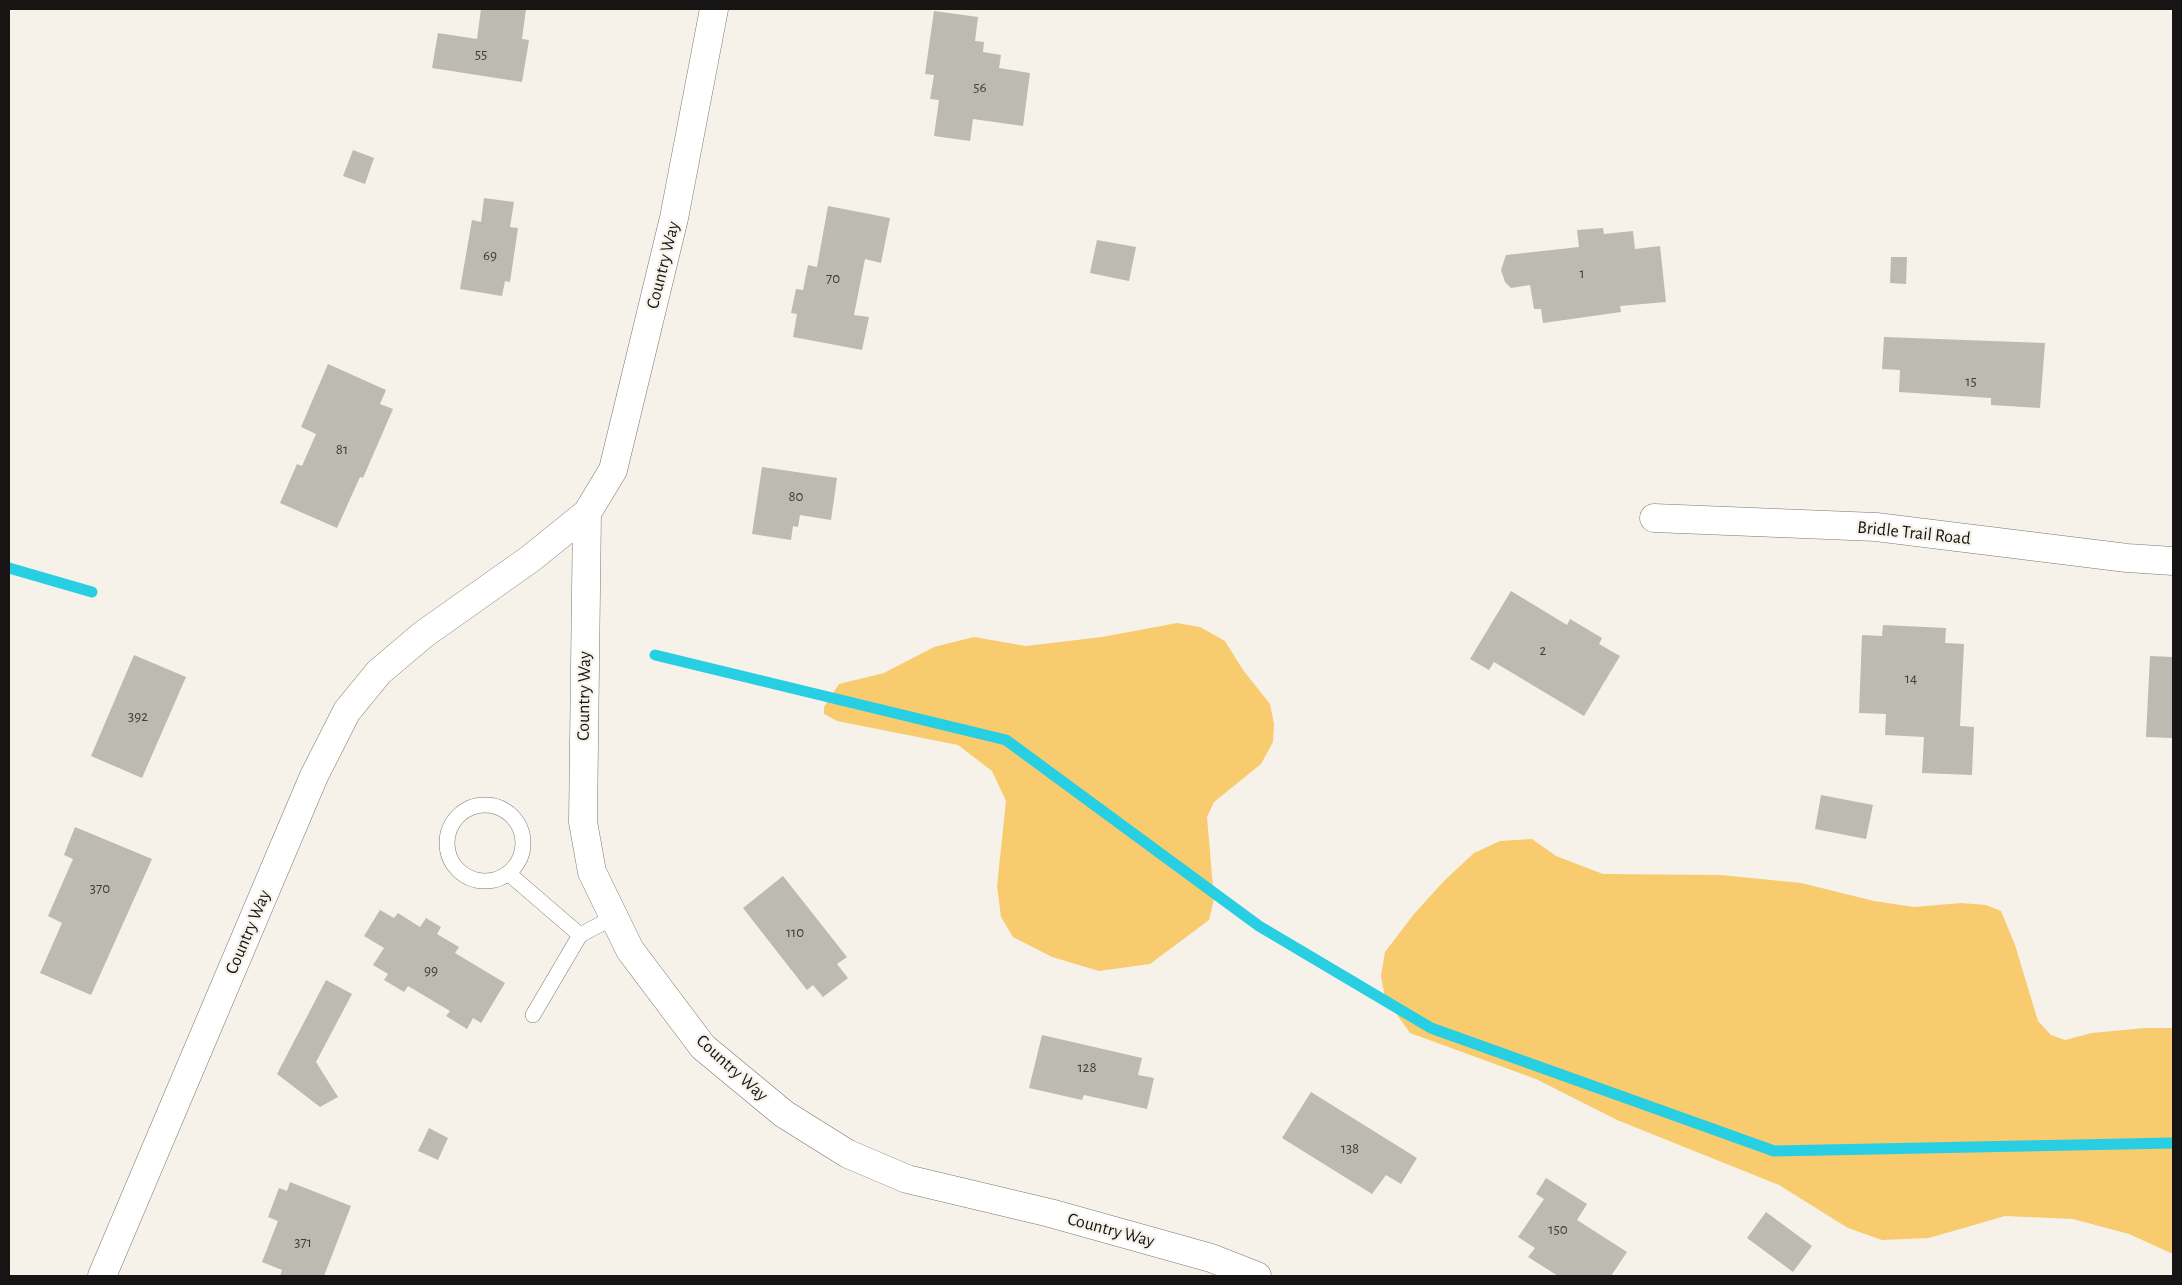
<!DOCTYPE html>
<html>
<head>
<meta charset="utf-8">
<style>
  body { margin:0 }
  #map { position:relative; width:2182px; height:1285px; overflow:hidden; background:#f6f2ea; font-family:"Alegreya Sans",sans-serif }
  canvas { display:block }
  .frame { position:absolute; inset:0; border:10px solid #171513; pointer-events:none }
</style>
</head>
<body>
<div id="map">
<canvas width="2182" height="1285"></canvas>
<div class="frame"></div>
</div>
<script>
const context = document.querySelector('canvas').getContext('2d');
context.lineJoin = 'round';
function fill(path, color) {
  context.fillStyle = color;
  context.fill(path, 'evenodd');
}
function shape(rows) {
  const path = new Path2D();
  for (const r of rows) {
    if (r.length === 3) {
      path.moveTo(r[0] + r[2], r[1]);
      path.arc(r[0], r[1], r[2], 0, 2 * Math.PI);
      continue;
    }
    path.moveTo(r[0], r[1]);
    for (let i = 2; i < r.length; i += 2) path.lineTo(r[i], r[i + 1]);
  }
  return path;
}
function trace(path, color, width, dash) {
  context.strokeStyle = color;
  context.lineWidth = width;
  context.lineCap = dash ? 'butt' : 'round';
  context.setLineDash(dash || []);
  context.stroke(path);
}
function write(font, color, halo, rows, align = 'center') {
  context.font = font + ' "Alegreya Sans",sans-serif';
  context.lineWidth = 4.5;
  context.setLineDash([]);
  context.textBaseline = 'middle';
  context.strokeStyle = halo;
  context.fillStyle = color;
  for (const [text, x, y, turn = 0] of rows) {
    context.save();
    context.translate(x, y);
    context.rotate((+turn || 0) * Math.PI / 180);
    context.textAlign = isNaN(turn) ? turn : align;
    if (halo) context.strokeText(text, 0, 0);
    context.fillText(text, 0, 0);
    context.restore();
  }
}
fill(shape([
  [1177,623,1200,627,1225,641,1243,670,1270,704,1274,724,1273,742,1261,764,1214,802,1207,817,1214,899,1209,920,1150,964,1099,971,1052,957,1013,937,1001,917,997,886,1006,801,992,771,958,745,837,721,824,714,824,707,839,684,884,673,934,647,974,637,1026,646,1102,637],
  [1532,839,1556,856,1603,874,1720,875,1801,883,1874,901,1914,907,1961,903,1986,905,2001,911,2015,945,2038,1021,2051,1035,2065,1040,2092,1033,2145,1028,2173,1028,2173,1254,2129,1234,2073,1219,2005,1216,1929,1238,1882,1240,1848,1228,1779,1185,1617,1120,1536,1079,1410,1033,1385,998,1381,976,1385,952,1414,914,1444,881,1474,853,1500,841]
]), '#f7cb6e');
trace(shape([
  [9,568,92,592],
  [655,655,1006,740,1259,926,1431,1028,1774,1151,2173,1143]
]), '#28cfe3', 11);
fill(shape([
  [481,9,526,9,522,39,529,40,522,82,432,68,438,33,477,39],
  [934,11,978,17,975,41,984,42,983,52,1001,55,999,68,1030,73,1023,126,973,119,970,141,934,136,939,100,930,99,934,75,925,74],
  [353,150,374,158,365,184,343,176],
  [484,198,514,202,510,227,518,228,510,282,505,281,502,296,460,289,472,220,481,222],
  [828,206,890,218,881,263,865,259,854,315,869,317,862,350,793,337,797,314,791,313,796,289,803,290,808,265,817,267],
  [1603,228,1604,234,1633,231,1635,249,1660,246,1666,302,1620,306,1621,312,1543,323,1541,309,1534,309,1530,285,1511,288,1505,282,1501,270,1506,255,1579,247,1577,230],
  [1097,240,1136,247,1129,281,1090,273],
  [1891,257,1907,257,1906,284,1890,283],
  [1884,337,2045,343,2040,408,1991,405,1991,398,1899,392,1900,370,1882,369],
  [328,364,386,390,380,404,393,409,363,478,360,477,337,528,280,503,297,464,302,466,316,434,301,427],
  [762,467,837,478,831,520,800,515,798,527,793,526,791,540,752,534],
  [1511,591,1567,625,1570,619,1602,638,1599,644,1620,656,1584,716,1494,662,1489,670,1470,659],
  [1883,625,1946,628,1945,643,1964,644,1960,726,1974,727,1972,775,1922,773,1924,737,1885,735,1886,714,1859,713,1862,635,1882,636],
  [134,655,186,677,142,778,91,756],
  [2150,656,2173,657,2173,738,2146,737],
  [1821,795,1873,805,1866,839,1815,829],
  [75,827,152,859,91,995,40,973,62,923,48,916,73,859,64,855],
  [783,876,847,957,837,964,848,978,823,997,813,985,807,990,743,908],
  [380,910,394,918,398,913,420,927,426,918,441,927,437,934,459,947,455,953,505,983,481,1023,473,1018,467,1029,446,1016,450,1011,408,986,404,992,384,980,388,974,373,965,384,948,364,936],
  [326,980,352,994,316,1062,338,1097,320,1107,277,1074],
  [1042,1035,1142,1058,1138,1075,1154,1078,1147,1109,1084,1095,1082,1100,1029,1088],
  [1311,1092,1417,1158,1401,1184,1386,1175,1372,1194,1282,1138],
  [429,1128,448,1138,438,1160,418,1151],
  [1546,1178,1587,1204,1577,1220,1627,1252,1611,1276,1558,1276,1528,1257,1535,1248,1518,1237,1544,1199,1536,1194],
  [290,1182,351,1206,324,1276,280,1276,282,1270,262,1262,278,1221,268,1217,279,1188,287,1191],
  [1766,1212,1812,1246,1793,1272,1747,1238]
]), '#bdbab2');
const service = shape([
  [485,843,38],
  [508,873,580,935,614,917],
  [533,1015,580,935]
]);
const minor = shape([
  [587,513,583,822,592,872,630,950,703,1047,784,1114,848,1154,907,1179,1050,1213,1211,1258,1257,1276],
  [1654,518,1876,527,2127,558,2173,561],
  [102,1276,314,776,347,711,379,672,424,634,530,559,587,513,613,470,674,218,714,9]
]);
trace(service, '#7b7770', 16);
trace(minor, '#7b7770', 29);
trace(service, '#fff', 15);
trace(minor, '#fff', 28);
write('15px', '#403e3b', null, [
  ["55",481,54],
  ["56",980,87],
  ["69",490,255],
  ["1",1582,273],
  ["70",833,278],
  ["15",1971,381],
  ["81",342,449],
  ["80",796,496],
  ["2",1543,650],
  ["14",1911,678],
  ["392",138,716],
  ["370",100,888],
  ["110",795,932],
  ["99",431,970],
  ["128",1087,1067],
  ["138",1350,1148],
  ["150",1558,1229],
  ["371",303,1242]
]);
write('18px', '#171513', '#f6f2ea', [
  ["Country Way",663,265,-76],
  ["Bridle Trail Road",1914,533,6],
  ["Country Way",584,696,-89],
  ["Country Way",248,932,-67],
  ["Country Way",732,1068,42],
  ["Country Way",1111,1230,15]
]);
</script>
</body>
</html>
